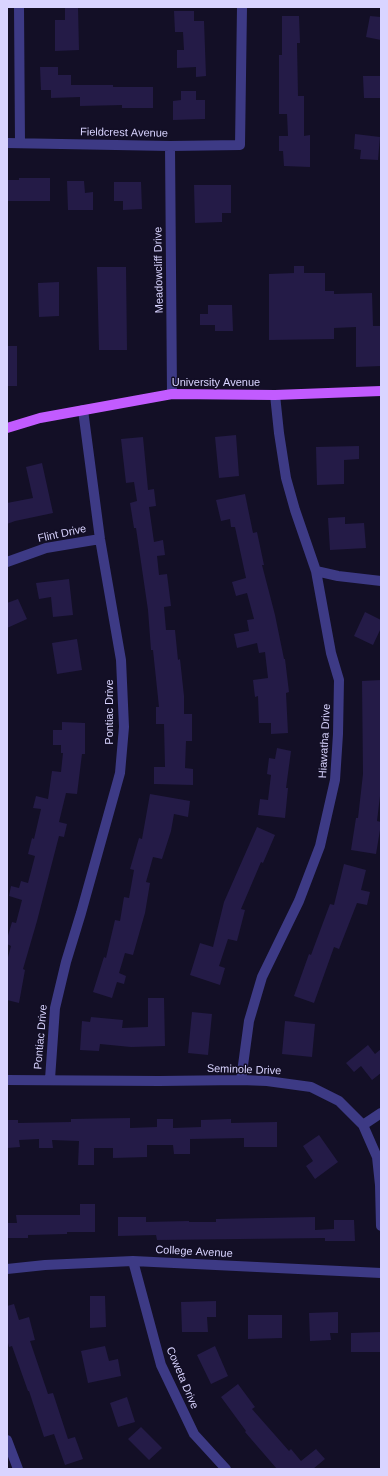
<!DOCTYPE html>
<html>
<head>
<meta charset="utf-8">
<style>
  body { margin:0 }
  #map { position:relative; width:388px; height:1476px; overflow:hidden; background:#130f26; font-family:Arial,sans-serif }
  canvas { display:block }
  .frame { position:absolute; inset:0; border:8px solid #d9d4ff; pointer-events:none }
</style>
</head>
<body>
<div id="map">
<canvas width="388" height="1476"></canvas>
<div class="frame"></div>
</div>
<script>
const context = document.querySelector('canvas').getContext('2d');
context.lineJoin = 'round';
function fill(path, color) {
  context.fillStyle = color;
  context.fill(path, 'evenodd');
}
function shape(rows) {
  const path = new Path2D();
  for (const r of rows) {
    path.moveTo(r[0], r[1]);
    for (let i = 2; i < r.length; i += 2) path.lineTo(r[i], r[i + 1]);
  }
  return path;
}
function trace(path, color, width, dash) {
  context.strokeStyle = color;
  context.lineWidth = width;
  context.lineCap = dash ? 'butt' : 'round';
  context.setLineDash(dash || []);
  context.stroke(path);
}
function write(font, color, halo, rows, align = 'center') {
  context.font = font + ' Arial,sans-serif';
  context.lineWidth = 3;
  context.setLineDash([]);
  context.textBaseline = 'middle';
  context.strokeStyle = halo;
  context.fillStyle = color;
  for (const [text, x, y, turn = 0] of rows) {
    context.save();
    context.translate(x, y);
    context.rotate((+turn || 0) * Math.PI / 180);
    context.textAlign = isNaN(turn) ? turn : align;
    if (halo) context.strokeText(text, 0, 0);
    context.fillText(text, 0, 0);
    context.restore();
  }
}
fill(shape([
  [65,7,78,7,79,50,55,51,55,20,65,20],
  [174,11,194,11,194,21,204,21,206,76,196,77,196,67,177,68,177,50,184,50,183,32,175,32],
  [282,16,299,16,300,43,297,43,298,96,304,96,304,136,310,135,310,167,284,166,283,151,279,151,279,136,288,136,287,114,279,114,279,55,282,55],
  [370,16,381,17,381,40,366,37],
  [40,67,58,67,58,75,71,75,71,85,113,85,113,87,153,87,153,108,122,108,122,105,80,106,80,97,51,98,51,90,41,90],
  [363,76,381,76,381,98,364,98],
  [181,91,196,91,196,100,205,100,205,119,173,120,173,101,181,100],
  [355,134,380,137,378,160,360,159,361,150,354,149],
  [19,178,50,178,50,201,7,201,7,180,19,180],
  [67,181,84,181,85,193,93,192,93,210,68,210],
  [114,182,141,182,142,209,123,210,123,201,114,201],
  [194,185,231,185,231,213,222,213,222,222,195,223],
  [294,266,304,266,304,273,325,273,325,291,334,291,334,294,372,293,373,326,381,326,381,366,356,367,356,327,334,328,334,339,269,340,269,274,294,273],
  [97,267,126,267,127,350,99,350],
  [59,282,59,316,39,317,38,283],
  [208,305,232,305,233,331,215,331,215,325,200,325,200,314,208,314],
  [7,346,17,346,17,386,7,386],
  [236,435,239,476,219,478,215,437],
  [143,437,148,490,154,489,156,506,149,507,154,542,163,540,165,555,157,556,159,575,167,574,171,606,164,607,166,630,175,630,178,660,180,659,184,696,184,714,192,714,192,741,186,741,185,768,193,769,193,785,154,784,154,767,165,767,164,724,156,724,156,707,159,707,153,650,151,650,148,610,136,528,134,528,130,503,137,501,134,482,126,483,121,439],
  [359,446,359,459,344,460,344,484,317,485,316,447],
  [42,463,53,513,15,521,7,524,7,503,33,498,26,467],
  [245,494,253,533,257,532,264,565,262,565,275,615,284,659,285,659,289,692,286,693,288,733,271,734,271,723,259,723,258,696,255,697,253,680,268,678,265,652,259,653,257,643,237,648,234,634,249,631,247,620,254,619,247,593,236,596,232,582,246,578,235,527,231,527,230,519,221,521,216,500],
  [345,517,345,524,364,523,366,548,330,550,328,518],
  [69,579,73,615,53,617,51,597,39,599,36,583],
  [18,599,27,619,7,628,7,603],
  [365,612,381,620,381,628,373,645,354,636],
  [77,639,82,670,57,674,52,643],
  [381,680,381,788,377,821,381,822,381,824,376,854,351,850,356,818,358,818,363,774,362,681],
  [62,722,85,723,85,754,82,754,77,794,66,793,59,822,67,824,64,837,59,836,37,921,23,969,25,970,19,1003,7,1000,7,961,11,946,7,944,7,939,12,922,16,923,22,900,9,896,11,886,19,888,21,881,28,883,35,856,28,854,32,838,34,839,41,809,33,808,36,796,48,799,52,771,61,772,63,753,61,753,61,745,53,745,53,730,62,730],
  [277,748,291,751,286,788,288,788,285,818,258,815,260,799,268,800,271,775,267,774,269,758,275,759],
  [150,794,190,801,188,817,174,814,171,831,162,859,153,857,146,882,150,883,145,913,133,955,125,953,119,973,126,976,124,984,117,982,112,998,93,992,104,957,106,958,115,920,120,921,124,897,129,898,134,870,130,869,139,838,142,839],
  [257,827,275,835,263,863,261,862,241,909,245,910,237,941,228,939,219,966,225,968,220,985,190,975,200,943,213,947,224,902],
  [344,864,366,870,361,890,370,892,367,905,357,903,339,949,334,947,314,1003,294,996,309,954,311,955,330,904,334,905],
  [148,998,164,998,165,1046,131,1047,100,1044,99,1051,80,1050,82,1021,90,1022,91,1017,123,1020,122,1028,148,1027],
  [192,1012,212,1014,208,1055,188,1053],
  [285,1021,315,1024,312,1057,282,1054],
  [368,1045,375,1054,381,1049,381,1073,372,1080,361,1066,354,1072,346,1063],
  [130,1118,130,1128,157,1127,157,1119,173,1119,173,1128,201,1127,201,1120,231,1119,231,1123,277,1122,277,1147,244,1147,244,1138,190,1139,190,1154,174,1154,173,1145,147,1145,147,1157,113,1158,113,1148,94,1148,94,1165,78,1165,79,1141,52,1140,53,1148,39,1148,39,1139,19,1140,20,1147,7,1148,7,1120,18,1120,18,1123,71,1122,71,1119],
  [319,1135,338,1162,315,1179,306,1166,313,1161,303,1146],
  [80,1204,95,1204,95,1232,67,1232,67,1234,28,1235,28,1238,7,1238,7,1223,17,1223,16,1215,80,1215],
  [118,1217,146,1217,146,1222,189,1221,189,1222,216,1222,216,1219,315,1217,315,1230,334,1229,334,1220,354,1220,355,1241,325,1241,325,1238,157,1240,156,1235,118,1236],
  [90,1296,105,1296,106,1327,90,1328],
  [216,1301,216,1317,207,1317,208,1332,182,1332,181,1302],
  [14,1304,19,1320,29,1317,35,1340,30,1341,48,1394,53,1393,68,1439,75,1437,83,1459,65,1465,54,1434,44,1437,29,1391,28,1391,12,1346,9,1347,7,1339,7,1306],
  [338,1312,338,1333,330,1333,331,1340,310,1341,309,1313],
  [248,1315,282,1315,282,1338,248,1339],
  [381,1332,381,1352,351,1352,351,1333],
  [105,1346,109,1361,118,1359,121,1376,88,1383,81,1351],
  [215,1346,228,1376,211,1384,197,1355],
  [238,1384,255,1407,252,1409,289,1451,291,1449,301,1461,316,1449,325,1459,313,1469,277,1469,245,1432,246,1431,221,1397],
  [127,1397,135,1422,118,1427,110,1403],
  [141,1427,162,1448,149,1460,128,1439]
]), '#241b47');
trace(shape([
  [19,7,20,143],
  [7,143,170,146,240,145,242,7],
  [170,146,172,394],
  [7,562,46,548,100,539],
  [316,571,338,576,381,581],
  [50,1079,55,1008,66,962,81,913,120,773,124,727,121,660,100,539,83,410],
  [7,1080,159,1081,241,1080,267,1081,311,1087,339,1101,363,1125,377,1157,380,1185,381,1226],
  [241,1080,249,1021,262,977,299,901,320,846,335,780,338,734,339,680,331,653,316,571,295,510,286,478,279,433,275,395],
  [363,1125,381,1113],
  [133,1261,161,1365,194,1434,226,1469],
  [7,1269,45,1265,133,1261,381,1273],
  [7,1440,18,1469]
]), '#3d3a85', 10);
trace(shape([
  [7,428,40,418,172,394,275,395,381,391]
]), '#c25bff', 10);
write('11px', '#d9d4ff', '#130f26', [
  ["Fieldcrest Avenue",124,133,1],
  ["Meadowcliff Drive",159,270,-91],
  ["University Avenue",216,383],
  ["Flint Drive",62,534,-12],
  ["Pontiac Drive",110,712,-90],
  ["Hiawatha Drive",325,741,-87],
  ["Pontiac Drive",41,1037,-85],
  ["Seminole Drive",244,1070,2],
  ["College Avenue",194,1252,3],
  ["Coweta Drive",182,1378,67]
]);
</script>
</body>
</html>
